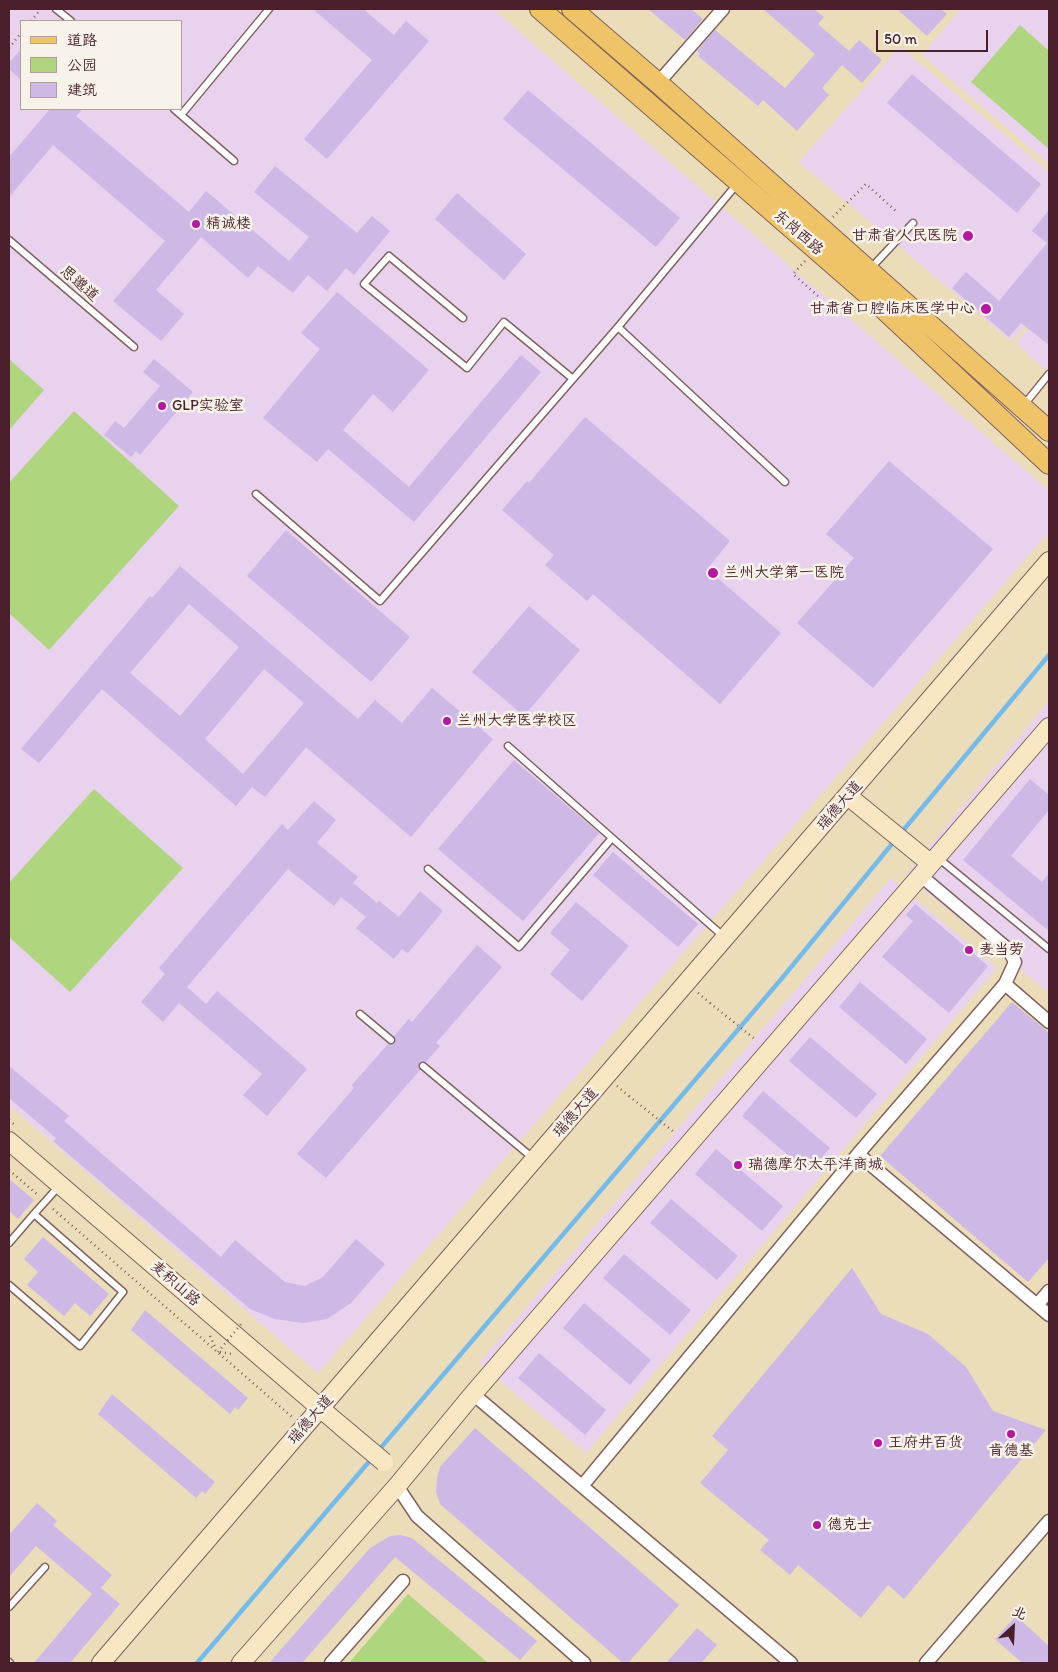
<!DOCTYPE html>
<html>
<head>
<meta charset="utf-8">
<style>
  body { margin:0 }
  #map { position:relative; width:1058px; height:1672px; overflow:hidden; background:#ebddb9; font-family:Itim,"LXGW WenKai TC",sans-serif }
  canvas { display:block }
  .frame { position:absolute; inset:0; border:10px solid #4a1f2b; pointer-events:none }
  .legend { position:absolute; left:20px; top:20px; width:162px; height:90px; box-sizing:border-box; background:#f7f3e8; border:1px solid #b29e9c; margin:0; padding:6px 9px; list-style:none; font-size:15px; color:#4a1f2b }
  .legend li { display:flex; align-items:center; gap:10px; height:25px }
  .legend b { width:25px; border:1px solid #b29e9c }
  .north { position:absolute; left:988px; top:1602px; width:50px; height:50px; -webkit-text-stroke:4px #f7f3e8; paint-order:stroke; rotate:25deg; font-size:14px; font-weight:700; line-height:20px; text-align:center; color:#4a1f2b }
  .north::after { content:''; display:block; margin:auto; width:18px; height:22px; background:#4a1f2b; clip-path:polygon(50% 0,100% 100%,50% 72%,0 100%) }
  .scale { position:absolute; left:876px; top:30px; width:112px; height:22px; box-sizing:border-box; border:2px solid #4a1f2b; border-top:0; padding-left:6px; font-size:15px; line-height:18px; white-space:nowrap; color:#4a1f2b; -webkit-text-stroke:4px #f7f3e8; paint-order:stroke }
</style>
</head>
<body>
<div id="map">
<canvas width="1058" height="1672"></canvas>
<div class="frame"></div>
<ul class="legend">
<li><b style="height:6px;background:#efc469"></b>道路</li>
<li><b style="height:14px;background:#afd57e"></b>公园</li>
<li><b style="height:14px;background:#cdb8e6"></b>建筑</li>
</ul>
<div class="north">北</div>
<div class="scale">50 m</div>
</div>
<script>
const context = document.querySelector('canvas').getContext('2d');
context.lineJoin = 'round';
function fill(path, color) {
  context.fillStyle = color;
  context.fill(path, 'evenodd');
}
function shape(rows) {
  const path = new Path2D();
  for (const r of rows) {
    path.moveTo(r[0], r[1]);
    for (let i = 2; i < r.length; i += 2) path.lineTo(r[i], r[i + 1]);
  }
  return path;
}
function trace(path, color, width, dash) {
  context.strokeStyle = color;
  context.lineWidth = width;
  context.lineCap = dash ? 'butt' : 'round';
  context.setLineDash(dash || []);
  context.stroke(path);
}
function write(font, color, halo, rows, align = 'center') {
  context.font = font + ' Itim,"LXGW WenKai TC",sans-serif';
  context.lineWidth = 5;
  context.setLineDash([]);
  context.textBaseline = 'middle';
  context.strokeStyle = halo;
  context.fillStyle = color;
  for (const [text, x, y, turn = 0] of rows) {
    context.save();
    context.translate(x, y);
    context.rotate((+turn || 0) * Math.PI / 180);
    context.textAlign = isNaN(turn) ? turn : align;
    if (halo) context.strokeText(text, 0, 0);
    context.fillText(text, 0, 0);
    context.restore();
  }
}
fill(shape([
  [9,9,493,9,1049,491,1049,532,318,1373,9,1105],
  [21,21,181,21,181,109,21,109],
  [961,9,1049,9,1049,164,922,55],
  [900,47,1049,172,1049,299,1011,341,799,162],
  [1049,304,1049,373,1016,343],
  [1049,701,1049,993,906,875],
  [891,878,997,968,586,1453,479,1363]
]), '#e8d2ee');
fill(shape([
  [1020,25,1049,51,1049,149,971,82],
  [9,359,44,390,9,430],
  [74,411,179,506,49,650,9,613,9,483],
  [94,789,183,868,70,992,9,937,9,883],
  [408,1594,487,1662,486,1663,349,1663]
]), '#afd57e');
trace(shape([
  [901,833,1049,655],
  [378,1451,783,977,896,839],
  [197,1663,373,1457]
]), '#74bbeb', 4.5);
fill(shape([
  [313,9,363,9,394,35,406,21,429,41,327,159,304,139,372,60],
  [648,9,691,9,703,19,685,40],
  [763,9,814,9,824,17,818,24,849,51,859,40,882,60,862,83,842,65,822,88,829,95,797,131,763,100,758,106,698,56,700,54,697,51,715,30,785,88,815,54],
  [897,9,941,9,947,14,927,36],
  [21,49,21,80,9,69,9,63],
  [912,74,1041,184,1017,213,887,103],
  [528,90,680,218,656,247,503,119],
  [50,109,83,109,76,116,189,212,206,191,289,261,309,237,254,192,275,166,357,233,372,216,390,231,354,275,346,268,327,291,308,275,293,293,258,266,248,278,201,237,156,290,184,314,161,341,113,301,165,241,53,145,9,197,9,157],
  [457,193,526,254,504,280,435,219],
  [1049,210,1049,345,1021,323,1009,337,952,288,966,272,999,301,1047,243,1032,231],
  [337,292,429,370,393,412,373,394,343,430,409,487,521,355,541,372,414,522,328,449,317,462,263,418,320,349,301,333],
  [154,359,193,392,140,455,136,451,131,457,104,435,115,421,124,428,160,386,143,372],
  [585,417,730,541,707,569,781,633,720,704,593,594,587,601,545,565,554,555,502,510,527,481,529,483],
  [889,461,993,549,873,688,797,623,854,558,826,534],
  [286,530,410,637,371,682,247,576],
  [180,566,358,719,375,700,402,723,432,688,493,739,411,837,306,747,265,797,252,787,236,806,102,689,39,763,21,749,150,596,152,598],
  [189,604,239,647,180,716,130,673],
  [264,669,304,703,243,774,205,739],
  [529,606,580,650,524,716,472,672],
  [514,760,599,833,523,921,438,849],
  [1030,779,1049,795,1049,810,1011,856,1042,882,1049,873,1049,931,963,860],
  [314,801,336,820,317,843,358,877,353,883,377,903,379,901,399,917,420,891,443,911,408,953,402,949,394,959,356,928,366,917,341,897,334,906,288,869,187,987,206,1004,217,991,307,1069,267,1116,243,1095,262,1074,179,1003,163,1022,141,1002,165,974,159,968,282,824,288,830],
  [613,852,698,924,678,947,593,875],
  [576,902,629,946,582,1001,550,974,570,950,550,933],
  [915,904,988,966,949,1013,882,957,913,921,906,915],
  [477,945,502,967,436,1043,440,1046,426,1062,420,1062,420,1070,326,1178,297,1154,354,1088,352,1085,388,1044,395,1043,394,1036,409,1019,412,1022],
  [860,982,927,1039,906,1064,839,1007],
  [1012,1002,1049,1033,1049,1258,1028,1282,880,1156],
  [810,1037,877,1094,856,1118,789,1061],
  [9,1066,69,1116,64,1121,221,1257,235,1240,285,1282,305,1286,323,1277,356,1239,385,1264,351,1303,327,1319,303,1323,275,1319,250,1309,53,1141,56,1138,9,1098],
  [763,1091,830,1148,809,1173,742,1116],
  [716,1149,783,1206,762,1231,695,1174],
  [9,1179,34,1200,18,1219,9,1211],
  [671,1199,738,1256,717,1280,650,1223],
  [43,1237,109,1294,90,1316,75,1303,64,1316,27,1285,38,1272,24,1259],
  [624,1254,691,1310,670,1335,603,1278],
  [852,1268,881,1314,928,1334,966,1367,993,1411,1046,1430,904,1599,888,1585,861,1618,798,1565,790,1575,760,1550,769,1540,700,1483,728,1450,712,1436],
  [584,1303,651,1360,630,1385,563,1328],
  [145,1310,248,1398,238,1410,235,1407,230,1414,131,1330],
  [539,1353,606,1410,585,1435,518,1378],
  [112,1394,215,1482,205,1494,202,1491,196,1498,98,1414],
  [475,1428,679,1605,628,1663,623,1663,440,1504,436,1492,437,1479,440,1467],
  [37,1503,57,1521,53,1525,112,1575,101,1588,120,1604,70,1663,34,1663,92,1594,36,1546,9,1577,9,1535],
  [401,1535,412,1538,537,1641,520,1660,395,1557,302,1663,269,1663,370,1548,390,1536],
  [1016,1616,1049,1646,1049,1663,1022,1663,995,1639],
  [697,1628,717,1645,701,1663,666,1663]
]), '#cdb8e6');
const lane = shape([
  [56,9,71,21],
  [174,109,234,161],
  [181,115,269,9],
  [9,240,134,347],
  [870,269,913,223],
  [463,318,389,256,364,284,467,368,504,322,573,379],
  [618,327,785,482],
  [1023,406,1049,374],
  [256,494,380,601,618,327,737,184],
  [508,746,723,936],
  [937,857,1049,949],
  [428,869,519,947,612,838],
  [360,1014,391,1040],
  [423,1066,534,1159],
  [34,1214,60,1185],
  [9,1243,34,1214,123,1292,80,1346,9,1285],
  [9,1607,45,1567],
  [9,1662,10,1663]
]);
const street = shape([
  [658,83,723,9],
  [1005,984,1049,1022],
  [858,1154,1005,984,1015,962,1009,950,920,875],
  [1037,1305,1049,1291],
  [473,1394,791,1663],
  [397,1486,417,1516,584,1663],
  [582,1486,858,1154,1049,1315],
  [331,1663,403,1581],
  [926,1663,1049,1521]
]);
const secondary = shape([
  [848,796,930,863],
  [9,1141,341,1426],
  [101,1663,1049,561],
  [241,1663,397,1486,473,1394,1049,727]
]);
const primary = shape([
  [540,9,873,299,1049,464],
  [572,9,658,83,1049,431]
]);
trace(lane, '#82625d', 9);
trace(street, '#82625d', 15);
trace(secondary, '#82625d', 20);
trace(primary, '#82625d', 22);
trace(shape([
  [31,21,41,9],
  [9,48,21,33],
  [833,217,866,184,897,212],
  [805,261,793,274,818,296],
  [698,993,710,1003],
  [617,1086,629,1096],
  [9,1120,15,1125],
  [9,1170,38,1195],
  [53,1209,292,1417],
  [210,1336,216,1349],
  [220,1352,232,1354]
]), '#82625d', 2.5, [1, 4]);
trace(lane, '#fff', 6);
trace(street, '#fff', 12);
trace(secondary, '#f9e7c3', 18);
trace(primary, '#efc469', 20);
const secondaryBridge = shape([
  [341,1426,384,1462]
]);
trace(secondaryBridge, '#82625d', 20, []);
trace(shape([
  [710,1003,756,1040],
  [629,1096,675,1133],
  [218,1352,242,1323]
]), '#82625d', 2.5, [1, 4]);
trace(secondaryBridge, '#f9e7c3', 18);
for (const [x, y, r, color] of [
  [196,224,5,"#b5179e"],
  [968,236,6,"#b5179e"],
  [986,309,6,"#b5179e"],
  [162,406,5,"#b5179e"],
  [713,573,6,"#b5179e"],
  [447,721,5,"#b5179e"],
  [969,950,5,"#b5179e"],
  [738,1165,5,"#b5179e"],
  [1011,1434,5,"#b5179e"],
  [878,1443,5,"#b5179e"],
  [817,1525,5,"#b5179e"]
]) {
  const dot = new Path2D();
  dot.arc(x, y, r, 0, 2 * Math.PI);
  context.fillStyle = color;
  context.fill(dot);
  trace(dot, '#f7f3e8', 2);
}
write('15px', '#4a1f2b', '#f7f3e8', [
  ["精诚楼",206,224],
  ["甘肃省人民医院",957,236,"right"],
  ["甘肃省口腔临床医学中心",975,309,"right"],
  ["GLP实验室",172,406],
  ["兰州大学第一医院",724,573],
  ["兰州大学医学校区",457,721],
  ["麦当劳",979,950],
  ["瑞德摩尔太平洋商城",748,1165],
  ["王府井百货",888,1443],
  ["肯德基",1011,1451,"center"],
  ["德克士",827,1525]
], 'left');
write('15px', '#4a1f2b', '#f7f3e8', [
  ["东岗西路",798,233,41],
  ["思邈道",79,284,41],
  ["瑞德大道",840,806,-49],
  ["瑞德大道",576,1113,-49],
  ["麦积山路",175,1284,41],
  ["瑞德大道",311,1420,-49]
]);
</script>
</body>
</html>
